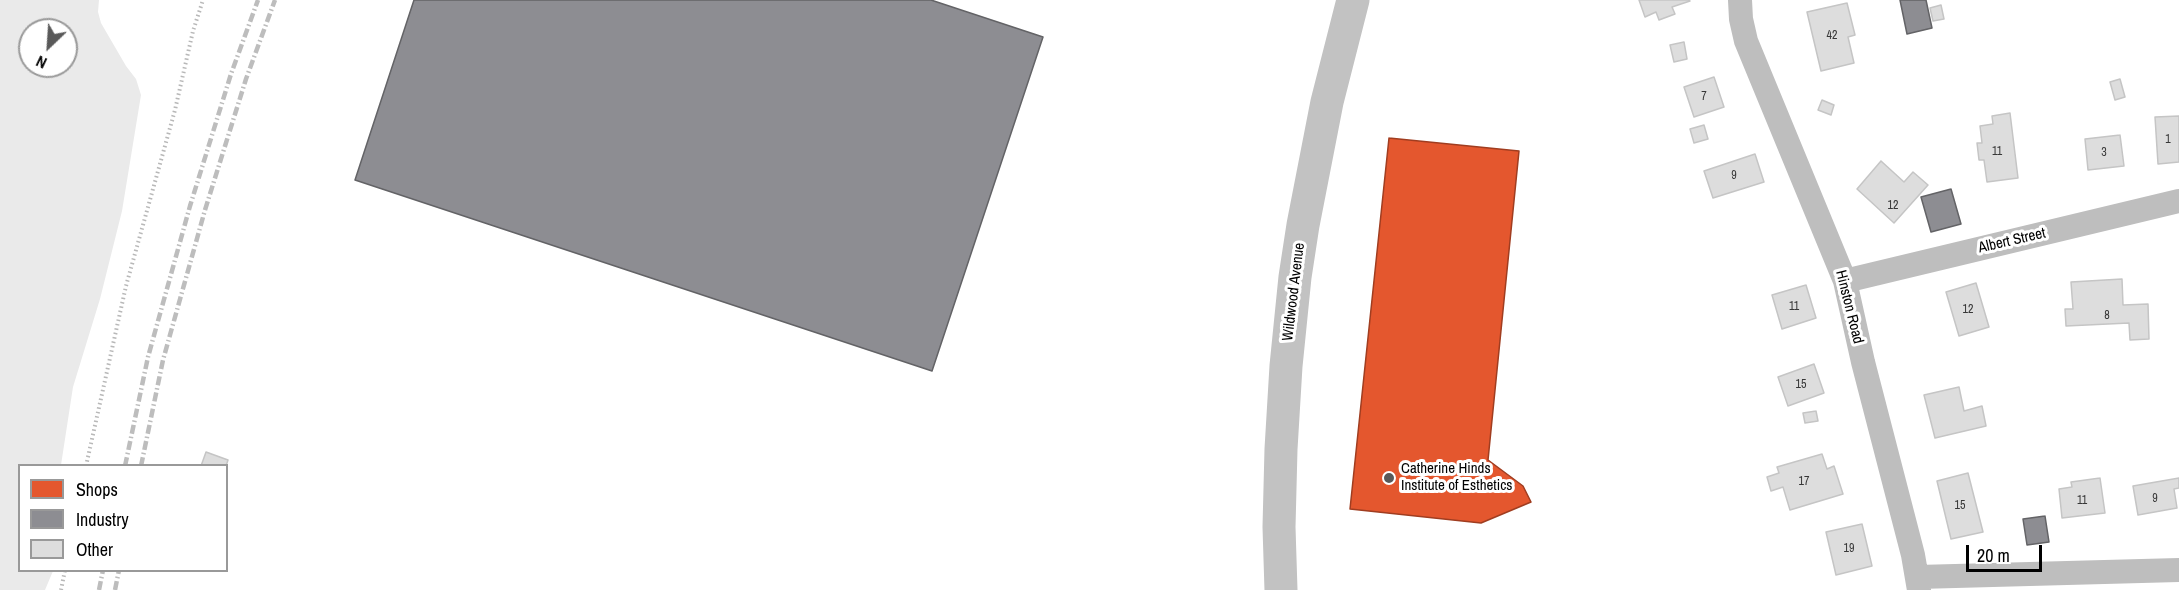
<!DOCTYPE html>
<html>
<head>
<meta charset="utf-8">
<style>
  body { margin:0 }
  #map { position:relative; width:2179px; height:590px; overflow:hidden; background:#fff; font-family:"Archivo Narrow",sans-serif }
  canvas { display:block }
  .legend { position:absolute; left:18px; top:464px; width:210px; height:108px; box-sizing:border-box; background:#fff; border:2px solid #999; margin:0; padding:8px 10px; list-style:none; font-size:18px; color:#000 }
  .legend li { display:flex; align-items:center; gap:12px; height:30px }
  .legend b { width:30px; border:2px solid #999 }
  .north { position:absolute; left:18px; top:18px; width:60px; height:60px; box-sizing:border-box; background:#fff; border:2px solid #999; border-radius:50%; rotate:205deg; font-size:16px; font-weight:700; line-height:24px; text-align:center; color:#000 }
  .north::after { content:''; display:block; margin:auto; width:21px; height:27px; background:#595959; clip-path:polygon(50% 0,100% 100%,50% 72%,0 100%) }
  .scale { position:absolute; left:1966px; top:545px; width:76px; height:27px; box-sizing:border-box; border:3px solid #000; border-top:0; padding-left:8px; font-size:18px; line-height:21px; white-space:nowrap; color:#000; -webkit-text-stroke:4px #fff; paint-order:stroke }
</style>
</head>
<body>
<div id="map">
<canvas width="2179" height="590"></canvas>
<ul class="legend">
<li><b style="height:16px;background:#e4572e"></b>Shops</li>
<li><b style="height:16px;background:#8d8d92"></b>Industry</li>
<li><b style="height:16px;background:#ddd"></b>Other</li>
</ul>
<div class="north">N</div>
<div class="scale">20 m</div>
</div>
<script>
const context = document.querySelector('canvas').getContext('2d');
context.lineJoin = 'round';
function fill(path, color) {
  context.fillStyle = color;
  context.fill(path, 'evenodd');
}
function shape(rows) {
  const path = new Path2D();
  for (const r of rows) {
    path.moveTo(r[0], r[1]);
    for (let i = 2; i < r.length; i += 2) path.lineTo(r[i], r[i + 1]);
  }
  return path;
}
function trace(path, color, width, dash) {
  context.strokeStyle = color;
  context.lineWidth = width;
  context.lineCap = dash ? 'butt' : 'round';
  context.setLineDash(dash || []);
  context.stroke(path);
}
function write(font, color, halo, rows, align = 'center') {
  context.font = font + ' "Archivo Narrow",sans-serif';
  context.lineWidth = 6;
  context.setLineDash([]);
  context.textBaseline = 'middle';
  context.strokeStyle = halo;
  context.fillStyle = color;
  for (const [text, x, y, turn = 0] of rows) {
    context.save();
    context.translate(x, y);
    context.rotate((+turn || 0) * Math.PI / 180);
    context.textAlign = isNaN(turn) ? turn : align;
    if (halo) context.strokeText(text, 0, 0);
    context.fillText(text, 0, 0);
    context.restore();
  }
}
fill(shape([
  [0,0,99,0,98,12,101,23,126,66,136,79,141,95,122,211,100,299,73,387,61,465,20,466,20,570,53,571,45,590,0,590],
  [30,30,66,30,66,66,30,66]
]), '#eaeaea');
const shops = shape([
  [1389,138,1519,151,1488,460,1523,486,1531,502,1481,523,1350,509,1389,138]
]);
fill(shops, '#e4572e');
trace(shops, '#a03d20', 1.5);
const industry = shape([
  [414,0,931,0,1043,37,932,371,355,180,414,0],
  [1900,0,1926,0,1932,28,1907,34,1900,0],
  [1951,189,1961,224,1931,232,1921,197,1951,189],
  [2045,516,2049,542,2027,545,2023,519,2045,516]
]);
fill(industry, '#8d8d92');
trace(industry, '#636366', 1.5);
const building = shape([
  [1639,0,1689,0,1690,1,1672,7,1675,14,1659,20,1656,12,1645,17,1639,0],
  [1847,3,1855,35,1848,37,1854,63,1821,71,1807,12,1847,3],
  [1941,5,1944,19,1933,21,1930,8,1941,5],
  [1684,42,1687,59,1674,62,1670,45,1684,42],
  [1714,77,1724,107,1694,117,1684,87,1714,77],
  [2120,79,2125,97,2115,100,2110,82,2120,79],
  [1822,100,1834,105,1831,115,1818,110,1822,100],
  [2010,113,2018,178,1987,182,1984,160,1979,160,1977,143,1982,143,1980,126,1993,124,1992,116,2010,113],
  [2179,116,2179,162,2158,164,2155,117,2179,116],
  [1704,125,1708,139,1694,143,1690,129,1704,125],
  [2120,135,2124,166,2088,170,2085,139,2120,135],
  [1755,154,1764,182,1713,198,1704,171,1755,154],
  [1881,161,1904,182,1913,172,1928,185,1894,223,1857,189,1881,161],
  [2122,279,2123,305,2148,304,2149,339,2130,340,2129,323,2066,326,2065,309,2073,309,2071,282,2122,279],
  [1976,283,1989,327,1959,336,1946,292,1976,283],
  [1806,285,1816,318,1782,329,1772,295,1806,285],
  [1814,364,1824,393,1788,406,1778,377,1814,364],
  [1959,387,1964,411,1982,406,1986,426,1935,438,1924,395,1959,387],
  [1816,411,1818,421,1805,423,1803,413,1816,411],
  [206,452,228,460,226,466,201,466,206,452],
  [1822,454,1827,469,1834,466,1843,494,1790,510,1783,487,1771,491,1767,477,1779,473,1777,467,1822,454],
  [1968,473,1983,532,1951,539,1937,481,1968,473],
  [2100,478,2105,513,2062,518,2059,489,2072,487,2071,482,2100,478],
  [2179,478,2179,488,2174,489,2177,508,2138,515,2133,486,2179,478],
  [1862,524,1872,566,1836,575,1826,532,1862,524]
]);
fill(building, '#ddd');
trace(building, '#c5c5c5', 1.5);
trace(shape([
  [86,466,126,286,175,110,193,31,203,0],
  [61,590,65,570]
]), '#b8b8b8', 4, [1.5, 3]);
trace(shape([
  [1740,0,1741,19,1746,41,1845,281,1863,362,1913,555,1919,590],
  [1845,281,2179,201],
  [1918,577,2179,570]
]), '#bebebe', 24);
trace(shape([
  [1281,590,1279,527,1281,449,1286,366,1295,277,1303,225,1327,102,1353,0]
]), '#c2c2c2', 33);
trace(shape([
  [125,466,148,357,190,206,231,74,258,0],
  [141,466,163,360,205,210,246,79,275,0],
  [99,590,103,570],
  [115,590,119,570]
]), '#bdbdbd', 4.5, [9, 3, 1.5, 3]);
for (const [x, y, r, color] of [
  [1389,478,6,"#595959"]
]) {
  const dot = new Path2D();
  dot.arc(x, y, r, 0, 2 * Math.PI);
  context.fillStyle = color;
  context.fill(dot);
  trace(dot, '#fff', 2);
}
write('12px', '#373737', null, [
  ["42",1832,36],
  ["7",1704,97],
  ["1",2168,140],
  ["11",1997,152],
  ["3",2104,153],
  ["9",1734,176],
  ["12",1893,206],
  ["11",1794,307],
  ["12",1968,310],
  ["8",2107,316],
  ["15",1801,385],
  ["17",1804,482],
  ["9",2155,499],
  ["11",2082,501],
  ["15",1960,506],
  ["19",1849,549]
]);
write('15px', '#000', '#fff', [
  ["Albert Street",2012,241,-13],
  ["Wildwood Avenue",1294,292,-83],
  ["Hinston Road",1849,307,76]
]);
write('15px', '#000', '#fff', [
  ["Catherine Hinds",1401,469],
  ["Institute of Esthetics",1401,486]
], 'left');
</script>
</body>
</html>
